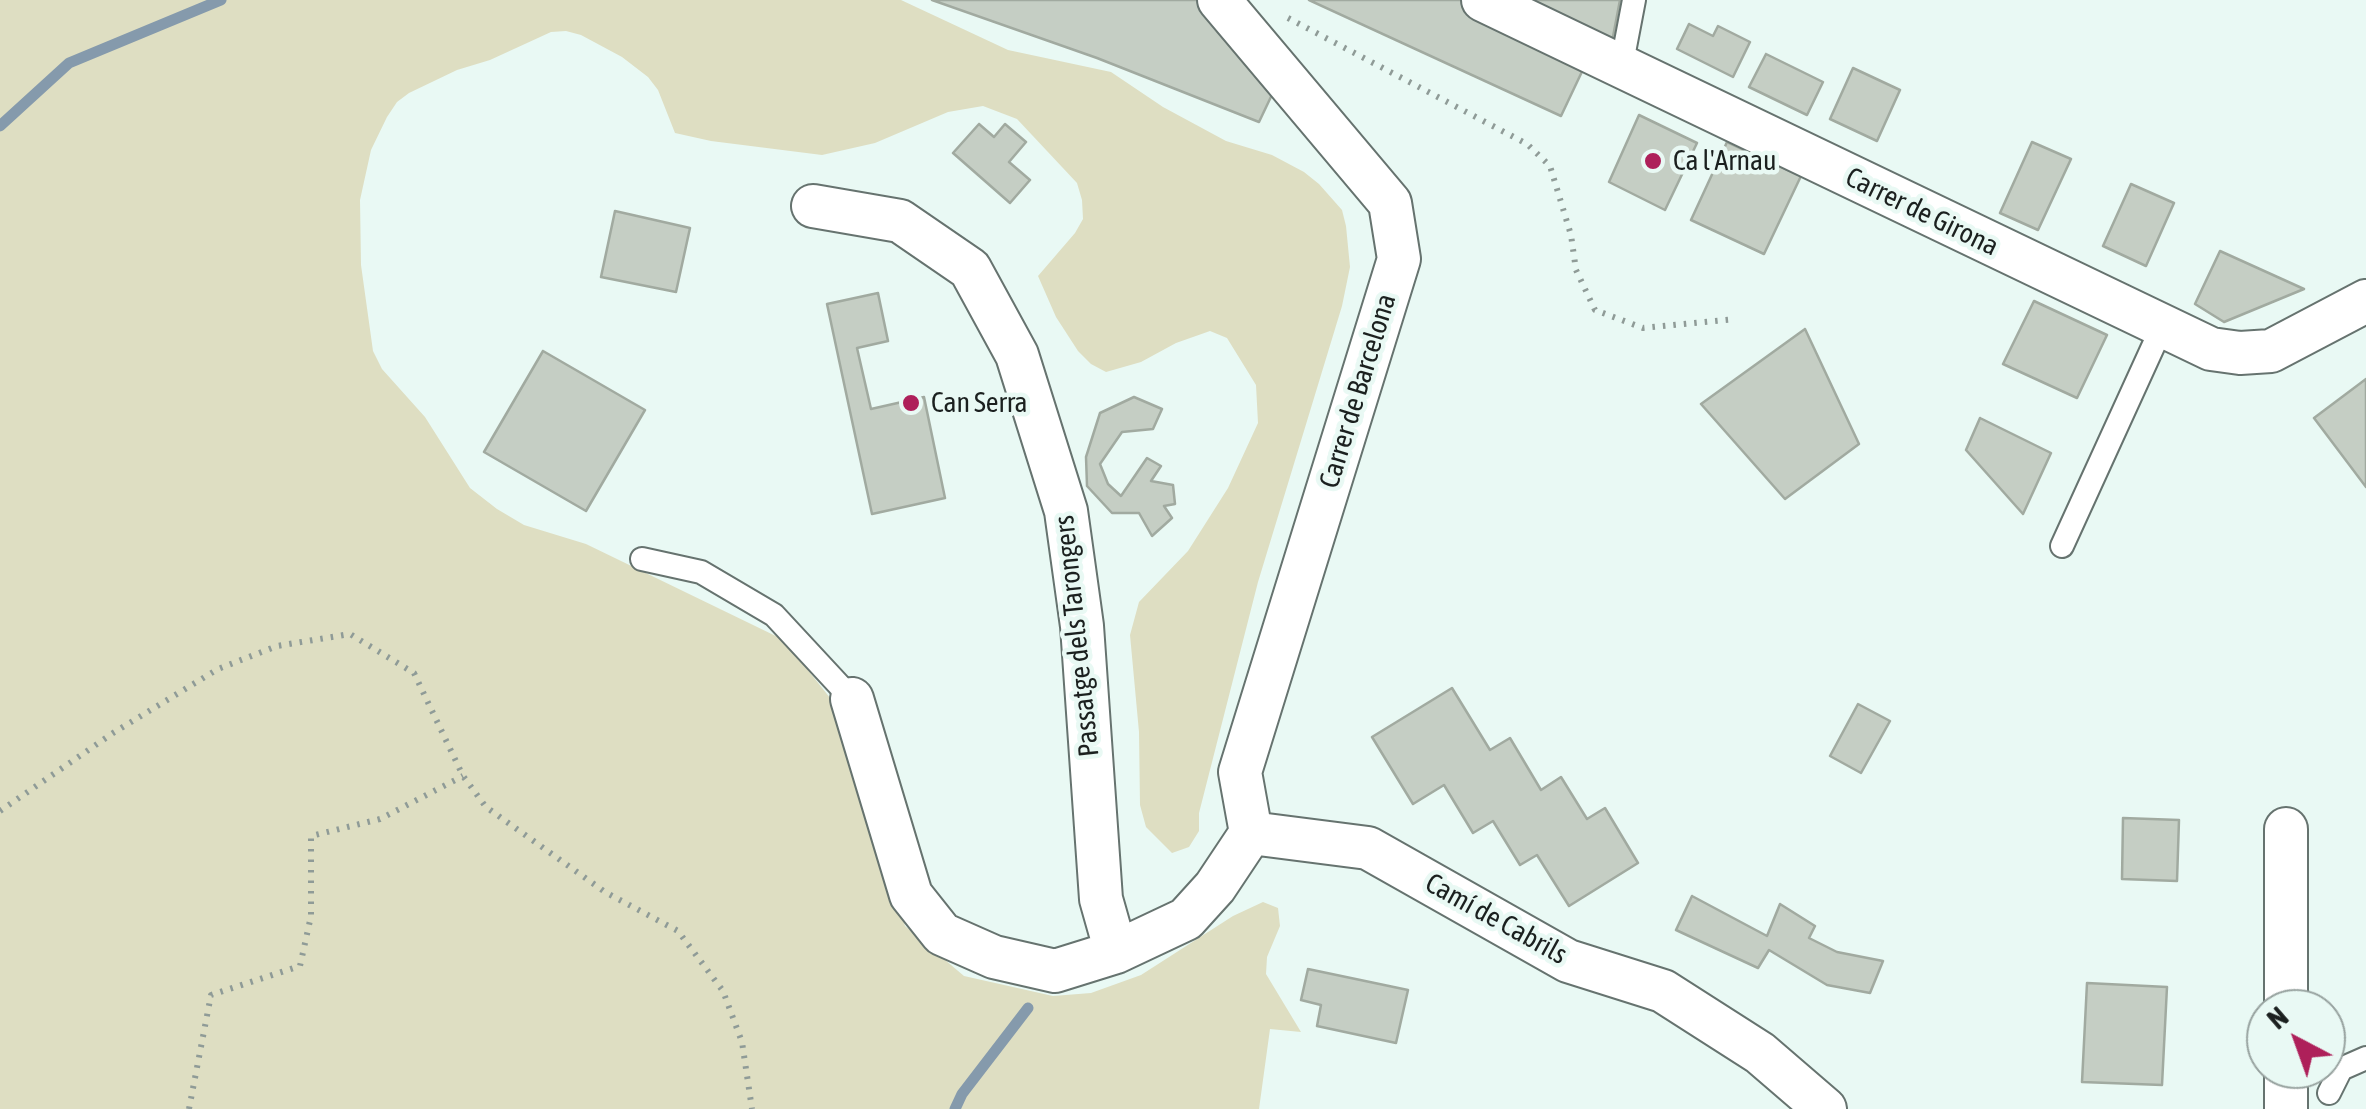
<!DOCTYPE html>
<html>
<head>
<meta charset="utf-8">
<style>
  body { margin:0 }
  #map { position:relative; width:2366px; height:1109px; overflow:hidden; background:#e9f9f4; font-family:"Asap Condensed",sans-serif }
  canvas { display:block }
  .north { position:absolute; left:2246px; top:989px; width:100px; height:100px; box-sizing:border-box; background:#e9f9f4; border:2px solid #97a29f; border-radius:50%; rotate:319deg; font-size:28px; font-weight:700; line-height:40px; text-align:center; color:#1b201f }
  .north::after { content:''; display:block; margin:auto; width:35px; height:45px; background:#ae205a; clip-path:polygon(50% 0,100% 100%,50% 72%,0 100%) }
</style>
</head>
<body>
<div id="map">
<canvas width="2366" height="1109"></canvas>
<div class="north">N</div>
</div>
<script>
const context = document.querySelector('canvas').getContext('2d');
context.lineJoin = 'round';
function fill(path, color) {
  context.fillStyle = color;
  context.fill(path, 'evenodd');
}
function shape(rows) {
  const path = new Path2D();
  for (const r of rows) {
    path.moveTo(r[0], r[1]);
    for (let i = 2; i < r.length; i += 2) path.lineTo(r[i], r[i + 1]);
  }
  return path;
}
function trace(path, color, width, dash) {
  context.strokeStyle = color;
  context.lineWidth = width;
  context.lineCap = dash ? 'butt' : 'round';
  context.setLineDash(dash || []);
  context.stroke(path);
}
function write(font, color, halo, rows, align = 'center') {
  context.font = font + ' "Asap Condensed",sans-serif';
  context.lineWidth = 9;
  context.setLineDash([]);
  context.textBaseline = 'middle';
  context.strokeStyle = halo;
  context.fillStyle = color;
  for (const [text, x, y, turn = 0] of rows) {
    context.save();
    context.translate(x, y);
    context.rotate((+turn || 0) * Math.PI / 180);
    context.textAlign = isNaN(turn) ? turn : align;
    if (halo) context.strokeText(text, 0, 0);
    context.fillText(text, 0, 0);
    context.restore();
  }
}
fill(shape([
  [0,0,901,0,1008,50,1111,72,1163,107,1226,141,1272,155,1304,172,1319,184,1342,210,1346,226,1350,267,1342,306,1258,582,1199,813,1199,831,1189,847,1172,853,1146,827,1140,805,1139,732,1130,635,1139,602,1188,551,1228,488,1258,423,1256,385,1227,338,1210,331,1176,343,1141,362,1106,372,1091,364,1078,351,1056,317,1038,276,1075,233,1083,219,1082,200,1077,183,1017,119,983,106,948,112,875,143,822,155,711,141,675,133,658,90,648,77,622,57,581,35,566,31,551,32,490,60,457,70,409,93,397,102,387,117,371,150,360,200,361,265,373,351,382,369,425,417,470,488,497,509,524,525,586,544,784,640,846,718,905,926,964,976,1053,996,1091,993,1141,975,1233,916,1263,902,1278,908,1280,926,1267,957,1266,974,1301,1032,1270,1029,1259,1109,0,1109]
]), '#dedec2');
trace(shape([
  [0,126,69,63,221,0],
  [955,1109,962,1094,1028,1008]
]), '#859aac', 11);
const building = shape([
  [932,0,1206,0,1278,82,1259,122,1097,58,932,0],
  [1309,0,1464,0,1587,61,1561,116,1309,0],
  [1525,0,1620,0,1612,42,1525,0],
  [1689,24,1713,36,1718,26,1750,42,1733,77,1677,49,1689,24],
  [1766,54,1823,82,1807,115,1749,87,1766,54],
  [1853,68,1900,90,1877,141,1830,119,1853,68],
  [1639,115,1697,143,1665,210,1609,182,1639,115],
  [979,124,994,137,1005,124,1026,142,1009,162,1030,180,1010,203,953,153,979,124],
  [1727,142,1801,176,1764,254,1691,220,1727,142],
  [2032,142,2071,159,2038,230,2000,213,2032,142],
  [2131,184,2174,203,2146,266,2103,246,2131,184],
  [615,211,690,228,676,292,601,277,615,211],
  [2220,251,2304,289,2224,322,2195,304,2220,251],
  [878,293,888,341,857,348,871,409,924,397,945,498,872,514,827,304,878,293],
  [2034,301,2107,335,2077,398,2003,364,2034,301],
  [1805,329,1859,444,1785,499,1701,404,1805,329],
  [543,351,645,410,586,511,484,452,543,351],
  [2366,379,2366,487,2314,418,2366,379],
  [1134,397,1162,409,1153,429,1122,432,1100,464,1108,484,1121,496,1147,458,1161,466,1151,481,1173,485,1175,504,1164,506,1172,518,1152,536,1139,513,1112,513,1087,486,1086,457,1100,413,1134,397],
  [1980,418,2051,453,2023,514,1966,450,1980,418],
  [1452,688,1490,750,1510,738,1541,790,1561,777,1587,819,1605,808,1638,863,1569,906,1537,855,1520,865,1493,821,1473,833,1444,785,1413,804,1372,737,1452,688],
  [1858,704,1890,721,1861,773,1830,756,1858,704],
  [2123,818,2179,820,2177,881,2122,879,2123,818],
  [1692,896,1767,936,1780,904,1815,926,1809,938,1837,952,1883,961,1870,993,1827,985,1769,950,1758,968,1676,930,1692,896],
  [1308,969,1408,990,1396,1043,1317,1026,1321,1005,1301,1000,1308,969],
  [2087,983,2167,987,2162,1085,2082,1082,2087,983]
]);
fill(building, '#c5cec4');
trace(building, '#a1aaa0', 2.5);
const lane = shape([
  [1621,68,1634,0],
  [2062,546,2162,327],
  [642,559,701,572,774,615,852,699],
  [2329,1093,2341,1069,2366,1058]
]);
const street = shape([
  [1219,0,1390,203,1399,259,1240,772,1251,833],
  [1483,0,2211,349,2240,353,2271,351,2366,301],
  [813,206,900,221,970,269,1017,355,1066,511,1082,626,1101,899,1116,952],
  [852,699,911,895,942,934,994,957,1055,971,1116,952,1186,919,1215,887,1251,833],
  [2286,829,2286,1009],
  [1251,833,1368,848,1568,961,1663,991,1760,1053,1825,1109],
  [2286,1069,2286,1109]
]);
trace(lane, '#66736f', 26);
trace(street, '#66736f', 46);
trace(shape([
  [1288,18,1527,144,1550,166,1571,235,1576,270,1595,310,1643,328,1736,319],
  [0,811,113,733,218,669,277,646,350,634,414,673,463,776,486,807,605,892,678,931,723,991,742,1042,752,1109],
  [189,1109,211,995,300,966,311,916,311,836,380,819,463,776]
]), '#8f9b97', 6, [2.5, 8]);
trace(lane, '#fff', 22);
trace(street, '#fff', 42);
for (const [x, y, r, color] of [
  [1653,161,10,"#ae205a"],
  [911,403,10,"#ae205a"]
]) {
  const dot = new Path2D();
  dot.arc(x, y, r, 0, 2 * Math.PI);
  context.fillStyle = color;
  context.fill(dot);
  trace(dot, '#e9f9f4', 4);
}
write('28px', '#1b201f', '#e9f9f4', [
  ["Ca l'Arnau",1673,161],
  ["Can Serra",931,403]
], 'left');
write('28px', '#1b201f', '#e9f9f4', [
  ["Carrer de Girona",1922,212,26],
  ["Carrer de Barcelona",1358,391,-73],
  ["Passatge dels Tarongers",1077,636,-96],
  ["Camí de Cabrils",1496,919,29]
]);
</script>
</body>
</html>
